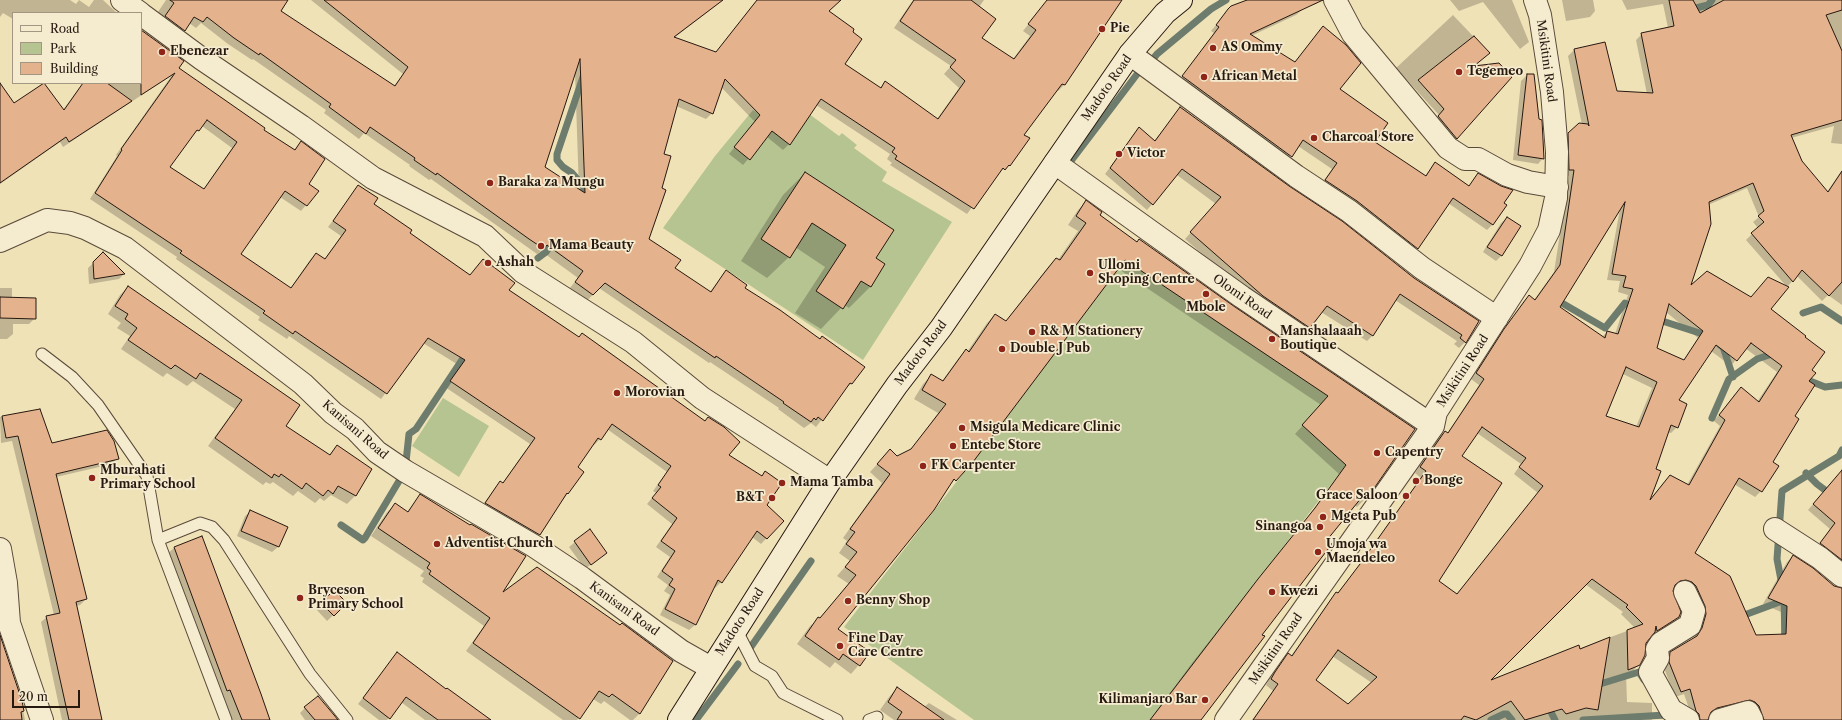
<!DOCTYPE html>
<html>
<head>
<meta charset="utf-8">
<style>
  body { margin:0 }
  #map { position:relative; width:1842px; height:720px; overflow:hidden; background:#f0e2b7; font-family:"Libre Caslon Text",serif }
  canvas { display:block }
  .legend { position:absolute; left:12px; top:12px; width:130px; height:72px; box-sizing:border-box; background:#f5ecd0; border:1px solid #a39783; margin:0; padding:5px 7px; list-style:none; font-size:12px; color:#271810 }
  .legend li { display:flex; align-items:center; gap:8px; height:20px }
  .legend b { width:20px; border:1px solid #a39783 }
  .scale { position:absolute; left:12px; top:690px; width:68px; height:18px; box-sizing:border-box; border:2px solid #271810; border-top:0; padding-left:5px; font-size:12px; line-height:14px; white-space:nowrap; color:#271810; -webkit-text-stroke:3px #f5ecd0; paint-order:stroke }
</style>
</head>
<body>
<div id="map">
<canvas width="1842" height="720"></canvas>
<ul class="legend">
<li><b style="height:5px;background:#f5ecd0"></b>Road</li>
<li><b style="height:11px;background:#b6c491"></b>Park</li>
<li><b style="height:11px;background:#e4b28d"></b>Building</li>
</ul>
<div class="scale">20 m</div>
</div>
<script>
const context = document.querySelector('canvas').getContext('2d');
context.lineJoin = 'round';
function fill(path, color) {
  context.fillStyle = color;
  context.fill(path, 'evenodd');
}
function shape(rows) {
  const path = new Path2D();
  for (const r of rows) {
    path.moveTo(r[0], r[1]);
    for (let i = 2; i < r.length; i += 2) path.lineTo(r[i], r[i + 1]);
  }
  return path;
}
function trace(path, color, width, dash) {
  context.strokeStyle = color;
  context.lineWidth = width;
  context.lineCap = dash ? 'butt' : 'round';
  context.setLineDash(dash || []);
  context.stroke(path);
}
function write(font, color, halo, rows, align = 'center') {
  context.font = font + ' "Libre Caslon Text",serif';
  context.lineWidth = 3.5;
  context.setLineDash([]);
  context.textBaseline = 'middle';
  context.strokeStyle = halo;
  context.fillStyle = color;
  for (const [text, x, y, turn = 0] of rows) {
    context.save();
    context.translate(x, y);
    context.rotate((+turn || 0) * Math.PI / 180);
    context.textAlign = isNaN(turn) ? turn : align;
    if (halo) context.strokeText(text, 0, 0);
    context.fillText(text, 0, 0);
    context.restore();
  }
}
fill(shape([
  [778,91,839,136,842,133,857,145,854,148,887,172,882,181,952,222,863,360,663,228,715,156,753,110,758,113],
  [1126,258,1375,427,1151,720,974,720,844,627,971,463],
  [443,398,489,426,459,477,412,446]
]), '#b6c491');
fill(shape([
  [0,0,70,0,76,4,79,0,89,7,94,0,103,0,117,13,13,13,13,19,3,13,0,17],
  [166,0,287,0,279,11,394,86,403,74,311,0,723,0,674,38,715,53,757,0,833,0,828,11,843,64,880,88,885,83,937,119,959,88,944,74,951,66,894,28,913,0,984,0,979,7,980,39,1013,59,1030,36,1023,31,1039,11,1056,0,1121,0,1064,85,1058,91,1056,90,1023,135,1009,165,997,174,967,214,890,165,892,163,887,159,890,154,816,105,789,144,783,150,767,137,743,165,729,154,755,122,721,87,712,113,706,119,676,106,663,155,648,240,674,268,709,293,726,271,743,288,819,340,822,337,852,383,845,389,816,427,811,423,804,428,778,409,779,408,710,362,709,363,599,288,587,301,569,289,578,278,541,251,537,254,523,244,431,179,429,180,409,166,410,165,364,133,359,139,324,113,326,110,253,59,252,60,228,44,201,23,196,28,189,23,178,36,154,18],
  [575,73,579,191,544,167],
  [1248,0,1320,0,1316,4,1300,9,1302,10,1296,15,1251,36,1294,63,1318,33,1339,90,1373,142,1425,176,1435,163,1468,187,1478,174,1506,205,1492,225,1487,230,1448,203,1412,254,1320,186,1332,169,1298,146,1285,162,1178,82,1214,33,1211,31,1226,13],
  [1450,0,1512,0,1529,42,1520,49,1483,2,1459,11],
  [1562,0,1593,0,1595,11,1590,17,1566,21],
  [1622,0,1842,0,1842,144,1831,143,1834,126,1791,138,1801,161,1827,192,1842,170,1842,305,1828,295,1822,301,1797,276,1787,287,1746,240,1758,228,1753,222,1759,217,1747,188,1708,205,1689,288,1769,309,1804,337,1810,370,1808,381,1772,462,1761,491,1755,497,1734,484,1694,553,1756,636,1781,635,1781,612,1763,604,1787,562,1793,556,1834,587,1842,589,1842,720,1757,720,1738,705,1708,716,1707,720,1693,720,1684,694,1675,697,1664,668,1664,659,1671,653,1694,638,1701,621,1679,585,1673,586,1671,591,1678,616,1672,623,1651,636,1645,642,1639,664,1633,671,1626,673,1627,702,1652,703,1652,720,1252,720,1273,691,1266,685,1269,679,1283,660,1289,654,1291,656,1331,599,1337,594,1355,571,1421,478,1415,473,1439,438,1445,432,1447,434,1479,385,1471,379,1499,336,1523,302,1529,296,1534,300,1554,272,1569,176,1564,176,1562,139,1582,125,1568,56,1574,50,1616,92,1647,94,1636,40,1642,34,1668,28,1663,4,1627,10],
  [1620,209,1607,280,1620,281,1618,292,1628,295,1615,334,1607,332,1602,337,1559,307],
  [1666,312,1698,338,1683,361,1656,348],
  [1745,348,1777,372,1757,402,1735,394,1714,421,1720,426,1687,485,1664,482,1649,501,1655,469,1667,432,1671,433,1677,427,1677,401,1711,351,1731,366],
  [1623,374,1652,388,1636,427,1605,416],
  [1477,433,1521,464,1514,474,1538,493,1456,595,1438,582,1460,457],
  [1585,584,1623,612,1621,614,1635,628,1487,683],
  [1332,656,1372,683,1349,705,1314,680],
  [1453,15,1489,53,1473,67,1511,77,1451,144,1433,122,1439,115,1396,68],
  [141,31,178,68,263,130,294,150,301,142,308,185,318,191,301,211,280,197,239,254,290,289,310,260,316,254,324,260,341,236,328,227,359,186,373,204,409,233,470,276,508,291,727,455,761,477,765,472,766,506,783,521,761,544,752,537,721,582,715,588,714,587,695,625,689,630,660,615,670,595,664,591,668,585,657,577,670,557,656,547,672,524,647,504,656,493,653,491,667,472,607,429,600,439,594,445,593,444,576,467,568,493,534,540,480,509,495,488,500,483,502,484,530,444,445,387,460,366,423,343,381,399,289,336,287,339,258,320,260,317,176,259,177,257,90,199,117,156,116,155,172,75,63,147,60,142,0,184,0,107,14,105,63,110,83,83,141,83],
  [202,126,232,148,203,190,169,167,192,136],
  [1527,75,1543,158,1538,164,1513,160,1521,81],
  [1181,108,1414,279,1478,322,1465,342,1459,348,1454,344,1457,341,1395,300,1373,335,1367,341,1321,312,1303,333,1257,302,1185,239,1216,204,1177,175,1147,210,1105,174,1139,129,1154,141],
  [805,173,874,258,884,265,870,287,849,308,844,305,821,329,795,313,825,267,795,247,789,257,767,278,741,261,783,195],
  [1086,202,1099,215,1137,243,1414,429,1365,499,1357,507,1354,505,1325,540,1261,635,1200,720,1150,720,1192,663,1307,518,1339,474,1295,434,1321,405,1117,268,972,461,947,488,837,629,869,653,851,674,835,662,830,668,797,644,810,626,819,619,849,584,837,576,850,561,839,553,847,541,843,538,882,483,870,472,882,459,897,457,909,451,915,445,938,413,914,399,923,384,932,375,942,381,958,359,966,351,967,352,987,323,995,315,1005,322,1048,267,1056,259,1058,260,1078,231,1068,225,1078,210],
  [1507,218,1501,256,1496,261,1483,252,1501,223],
  [103,254,124,274,119,279,89,284,88,268],
  [128,287,285,426,328,456,337,446,370,470,355,496,347,504,331,495,324,501,320,498,315,503,298,491,293,496,273,482,270,484,266,482,263,485,208,446,235,409,193,381,187,386,167,373,163,377,121,349,130,336,117,328,121,323,108,314,120,295],
  [0,288,12,288,12,298,35,318,29,324,13,324,13,334,7,339,0,339],
  [39,410,51,444,117,458,112,464,56,477,86,599,80,605,76,606,101,720,62,720,41,622,47,617,54,615,12,441,1,443,0,417],
  [1842,479,1842,570,1815,550,1830,529,1808,510,1832,482],
  [420,496,500,595,672,661,639,714,633,720,630,720,604,701,601,704,593,699,577,720,563,720,466,651,484,626,422,582,424,578,420,576,424,571,371,536,387,512,395,505,407,512],
  [251,511,287,527,278,547,272,552,237,536,245,516],
  [590,530,606,553,585,569,569,547],
  [202,538,269,720,231,720,166,555,174,548],
  [334,591,346,603,327,621,316,609],
  [0,638,21,701,25,720,0,720],
  [397,654,445,690,489,720,425,720,401,702,387,720,379,720,358,704],
  [897,688,924,707,929,703,957,720,894,720,880,710,889,697],
  [305,708,337,720,305,720,300,713]
]), '#0003');
trace(shape([
  [1688,10,1708,5,1712,0],
  [1149,64,1157,54,1211,9,1226,0],
  [1068,169,1071,161,1141,69],
  [578,199,585,188,572,173,563,167,557,160,557,154,584,74],
  [538,258,546,252,555,239],
  [1555,299,1605,328,1625,303,1636,309],
  [1803,313,1821,307,1842,321],
  [1656,319,1709,336],
  [1720,345,1723,347,1733,377],
  [1803,375,1810,381,1825,387,1842,385],
  [1712,418,1729,379,1757,359,1775,353,1776,354],
  [1806,473,1817,484,1842,503],
  [341,525,363,540,365,538,405,471,409,434,416,429,468,351],
  [1782,585,1777,559,1782,491,1839,456,1842,450],
  [1784,596,1785,643],
  [1739,617,1785,600],
  [748,651,811,561],
  [1593,684,1600,684,1639,672,1644,680],
  [1753,693,1756,705,1763,715,1765,720],
  [1547,704,1555,720],
  [696,720,738,664],
  [1491,720,1504,714,1507,714,1512,720],
  [1583,720,1665,715,1670,717]
]), '#6d7c6d', 7);
const building = shape([
  [170,0,288,0,281,11,395,86,408,67,324,0,723,0,674,37,716,52,757,0,841,0,829,11,854,29,853,32,862,39,845,64,881,88,885,81,938,119,965,81,950,67,956,60,900,21,914,0,971,0,996,19,982,38,1014,59,1036,30,1028,24,1047,0,1122,0,1065,85,1062,84,1024,135,1030,138,1010,166,1009,165,1005,170,1003,168,974,209,895,159,897,156,892,152,895,148,821,99,790,145,772,131,750,160,734,147,760,115,725,79,713,114,679,99,664,154,671,156,662,188,666,190,649,239,681,260,675,268,711,292,726,270,747,285,745,288,780,310,820,339,822,336,865,367,852,384,850,383,823,421,818,417,816,420,814,418,811,422,783,403,784,402,716,356,715,358,605,283,593,295,575,282,583,271,547,245,544,249,529,239,437,173,436,175,414,160,415,158,370,127,366,134,329,107,331,104,260,53,259,55,234,38,207,17,203,22,194,17,185,31,165,16,174,3,170,0],
  [580,59,585,193,545,167,580,59],
  [1247,0,1323,0,1250,34,1295,62,1323,26,1346,45,1361,63,1340,89,1388,123,1375,142,1426,176,1435,162,1469,186,1478,173,1501,186,1513,190,1504,203,1507,205,1493,225,1453,198,1418,249,1357,201,1325,180,1337,163,1303,140,1292,157,1182,76,1219,27,1216,25,1228,9,1231,6,1247,0],
  [1669,0,1693,0,1700,13,1724,0,1842,0,1842,10,1826,15,1842,51,1842,120,1791,135,1802,161,1828,192,1842,171,1842,282,1829,296,1802,270,1793,282,1751,233,1764,222,1758,216,1764,211,1753,183,1709,202,1711,224,1691,285,1707,271,1751,297,1768,277,1789,287,1771,309,1806,336,1805,337,1825,352,1812,370,1816,373,1809,381,1815,385,1795,416,1799,419,1773,462,1779,466,1762,492,1739,478,1695,553,1730,576,1756,635,1786,634,1787,606,1768,598,1793,555,1813,568,1834,586,1842,588,1842,720,1764,720,1759,706,1755,702,1750,700,1717,708,1711,712,1708,720,1700,720,1699,714,1696,711,1690,689,1681,692,1669,662,1670,652,1697,636,1702,628,1706,614,1705,606,1696,586,1692,582,1686,580,1680,581,1675,585,1673,591,1681,612,1679,617,1657,631,1656,626,1655,632,1646,643,1645,655,1640,665,1628,670,1627,630,1643,624,1626,607,1628,605,1592,579,1491,680,1579,645,1580,649,1610,637,1598,710,1586,708,1566,714,1562,709,1525,720,1511,701,1476,720,1464,716,1461,720,1253,720,1278,684,1271,679,1275,672,1288,653,1292,656,1336,592,1338,593,1360,564,1426,471,1420,467,1445,431,1448,433,1484,379,1476,373,1504,329,1529,295,1535,300,1560,265,1574,170,1569,170,1568,133,1579,123,1588,124,1589,126,1574,49,1605,42,1617,91,1653,93,1641,33,1674,26,1669,0],
  [1625,202,1612,274,1626,276,1623,287,1633,289,1618,334,1607,331,1605,338,1560,307,1625,202],
  [1669,304,1703,331,1684,360,1657,348,1669,304],
  [1751,343,1782,366,1759,402,1741,387,1719,415,1725,420,1689,485,1670,475,1650,500,1661,471,1656,469,1671,425,1678,428,1687,404,1679,400,1716,345,1737,361,1751,343],
  [1626,367,1657,382,1639,427,1606,416,1626,367],
  [1482,427,1526,458,1519,467,1543,486,1457,594,1439,581,1502,483,1462,456,1482,427],
  [1338,650,1377,677,1348,704,1316,680,1338,650],
  [141,30,184,61,179,68,265,128,264,130,295,150,301,141,325,159,309,184,319,191,307,206,285,191,241,254,291,288,316,253,325,259,346,230,333,221,358,185,378,198,374,204,412,230,410,233,470,275,483,259,515,283,509,290,579,337,582,333,705,421,708,417,724,427,740,442,729,455,762,476,765,471,782,483,767,505,784,521,767,539,757,531,722,583,718,580,696,625,665,609,675,589,669,585,673,579,662,571,675,551,661,541,677,518,652,498,661,487,658,485,671,466,612,424,601,440,598,438,578,467,584,472,568,494,567,493,540,535,485,503,500,481,503,483,535,438,450,381,465,360,428,338,387,394,295,331,293,334,263,313,265,311,180,253,182,251,95,193,122,150,121,149,175,73,141,95,141,30],
  [207,120,237,142,204,189,170,167,197,130,199,131,207,120],
  [1474,36,1490,53,1474,66,1499,63,1512,77,1457,139,1438,116,1444,109,1418,80,1474,36],
  [1527,74,1534,74,1539,119,1542,120,1544,159,1518,155,1527,74],
  [0,83,14,103,44,83,64,110,83,83,107,83,132,101,69,142,66,137,0,183,0,83],
  [1180,107,1289,186,1342,221,1414,278,1479,321,1466,343,1460,338,1462,335,1400,294,1373,336,1327,306,1310,328,1263,296,1190,232,1221,197,1182,169,1153,205,1110,168,1139,127,1155,141,1180,107],
  [805,172,894,230,876,258,885,264,871,287,861,281,843,309,816,291,846,245,812,223,790,258,761,239,805,172],
  [1086,200,1102,212,1100,215,1137,242,1139,239,1235,307,1415,429,1366,500,1362,497,1327,540,1332,544,1262,635,1265,636,1201,720,1150,720,1258,579,1315,508,1346,465,1302,425,1328,396,1125,260,973,462,956,481,954,479,934,510,838,629,870,652,860,666,843,654,839,660,805,636,818,617,820,618,856,575,845,567,857,552,846,544,855,532,850,529,890,474,877,464,890,449,897,456,911,449,946,404,922,390,931,374,943,381,966,349,969,352,995,314,1006,321,1056,258,1060,260,1086,223,1076,216,1086,200],
  [1507,217,1521,226,1502,256,1487,247,1507,217],
  [103,252,125,274,94,279,93,262,103,252],
  [128,286,300,405,286,426,330,455,337,445,372,469,356,496,338,486,333,494,328,490,323,496,306,483,302,489,281,474,279,477,274,474,272,478,215,438,242,400,200,373,196,379,175,365,171,369,128,340,137,328,125,319,128,314,115,306,128,286],
  [0,297,36,298,36,319,0,318,0,297],
  [40,409,52,443,107,430,114,441,119,459,56,474,87,599,76,602,102,720,69,720,46,616,60,613,18,436,6,438,2,416,40,409],
  [1842,470,1842,560,1820,543,1835,523,1813,504,1842,470],
  [420,494,470,525,471,524,526,556,503,592,537,567,620,625,622,623,673,661,640,714,612,694,609,697,599,691,580,719,473,643,490,618,429,574,431,571,427,568,430,563,378,528,395,503,408,512,420,494],
  [250,510,288,527,279,547,241,531,250,510],
  [590,529,607,553,591,565,574,541,590,529],
  [202,536,261,694,270,720,242,720,230,690,227,691,174,547,202,536],
  [334,590,347,603,334,616,321,603,334,590],
  [0,635,22,701,24,711,21,712,22,720,0,720,0,635],
  [397,652,446,689,447,688,491,720,438,720,406,697,390,719,363,698,397,652],
  [897,687,944,720,897,720,902,712,888,702,897,687],
  [318,696,334,715,338,720,315,720,304,707,318,696]
]);
fill(building, '#e4b28d');
trace(building, '#271810', 1);
const service = shape([
  [42,354,72,377,98,405,147,476,158,540,226,720],
  [158,540,200,523,212,527,224,540,310,674,347,720],
  [736,629,755,666,772,676,783,693,837,720],
  [869,720,877,717]
]);
const minor = shape([
  [122,0,140,13],
  [1335,0,1353,34,1448,148,1465,159,1478,159,1507,175,1528,182,1557,187],
  [141,14,202,59,301,126,373,178,485,236,523,272,633,342,702,398,830,481],
  [1130,54,1296,176,1349,211,1422,268,1497,318],
  [1055,163,1242,297,1433,426],
  [0,241,47,220,70,223,85,228,125,248,303,384,333,413,355,429,377,452,405,471,534,546,582,578,681,651,711,668],
  [1775,529,1820,558,1842,576],
  [0,549,6,583,9,623,42,720],
  [1685,592,1694,611,1690,625,1661,643,1657,649,1658,658,1650,672,1671,710,1688,720],
  [1226,720,1433,426,1436,412,1530,266,1549,230,1556,198,1557,152,1552,92,1540,15,1535,0],
  [1720,720,1748,712,1752,720]
]);
const secondary = shape([
  [679,720,830,481,897,385,941,328,1130,54,1165,13,1181,0]
]);
trace(service, '#594a3a', 13);
trace(minor, '#594a3a', 24);
trace(secondary, '#271810', 24);
trace(service, '#f5ecd0', 11);
trace(minor, '#f5ecd0', 22);
trace(secondary, '#f5ecd0', 22);
for (const [x, y, r, color] of [
  [1102,29,4,"#8f2418"],
  [1213,48,4,"#8f2418"],
  [162,52,4,"#8f2418"],
  [1459,72,4,"#8f2418"],
  [1204,77,4,"#8f2418"],
  [1314,138,4,"#8f2418"],
  [1119,154,4,"#8f2418"],
  [490,183,4,"#8f2418"],
  [541,246,4,"#8f2418"],
  [488,263,4,"#8f2418"],
  [1090,273,4,"#8f2418"],
  [1206,294,4,"#8f2418"],
  [1032,332,4,"#8f2418"],
  [1272,339,4,"#8f2418"],
  [1002,349,4,"#8f2418"],
  [617,393,4,"#8f2418"],
  [962,428,4,"#8f2418"],
  [953,446,4,"#8f2418"],
  [1377,453,4,"#8f2418"],
  [923,466,4,"#8f2418"],
  [92,478,4,"#8f2418"],
  [1416,481,4,"#8f2418"],
  [782,483,4,"#8f2418"],
  [1406,496,4,"#8f2418"],
  [772,498,4,"#8f2418"],
  [1323,517,4,"#8f2418"],
  [1320,527,4,"#8f2418"],
  [437,544,4,"#8f2418"],
  [1318,552,4,"#8f2418"],
  [1272,592,4,"#8f2418"],
  [300,598,4,"#8f2418"],
  [848,601,4,"#8f2418"],
  [840,646,4,"#8f2418"],
  [1205,700,4,"#8f2418"]
]) {
  const dot = new Path2D();
  dot.arc(x, y, r, 0, 2 * Math.PI);
  context.fillStyle = color;
  context.fill(dot);
  trace(dot, '#f5ecd0', 1.5);
}
write('bold 12px', '#271810', '#f5ecd0', [
  ["Pie",1110,29],
  ["AS Ommy",1221,48],
  ["Ebenezar",170,52],
  ["Tegemeo",1467,72],
  ["African Metal",1212,77],
  ["Charcoal Store",1322,138],
  ["Victor",1127,154],
  ["Baraka za Mungu",498,183],
  ["Mama Beauty",549,246],
  ["Ashah",496,263],
  ["Ullomi",1098,266],
  ["Shoping Centre",1098,280],
  ["Mbole",1206,308,"center"],
  ["R& M Stationery",1040,332],
  ["Manshalaaah",1280,332],
  ["Boutique",1280,346],
  ["Double J Pub",1010,349],
  ["Morovian",625,393],
  ["Msigula Medicare Clinic",970,428],
  ["Entebe Store",961,446],
  ["Capentry",1385,453],
  ["FK Carpenter",931,466],
  ["Mburahati",100,471],
  ["Primary School",100,485],
  ["Bonge",1424,481],
  ["Mama Tamba",790,483],
  ["Grace Saloon",1398,496,"right"],
  ["B&T",764,498,"right"],
  ["Mgeta Pub",1331,517],
  ["Sinangoa",1312,527,"right"],
  ["Adventist Church",445,544],
  ["Umoja wa",1326,545],
  ["Maendeleo",1326,559],
  ["Bryceson",308,591],
  ["Primary School",308,605],
  ["Kwezi",1280,592],
  ["Benny Shop",856,601],
  ["Fine Day",848,639],
  ["Care Centre",848,653],
  ["Kilimanjaro Bar",1197,700,"right"]
], 'left');
write('12px', '#271810', '#f5ecd0', [
  ["Msikitini Road",1546,61,82],
  ["Madoto Road",1107,88,-55],
  ["Olomi Road",1242,297,35],
  ["Madoto Road",921,353,-53],
  ["Msikitini Road",1463,371,-57],
  ["Kanisani Road",355,430,41],
  ["Kanisani Road",624,609,36],
  ["Madoto Road",740,622,-57],
  ["Msikitini Road",1276,649,-55]
]);
</script>
</body>
</html>
